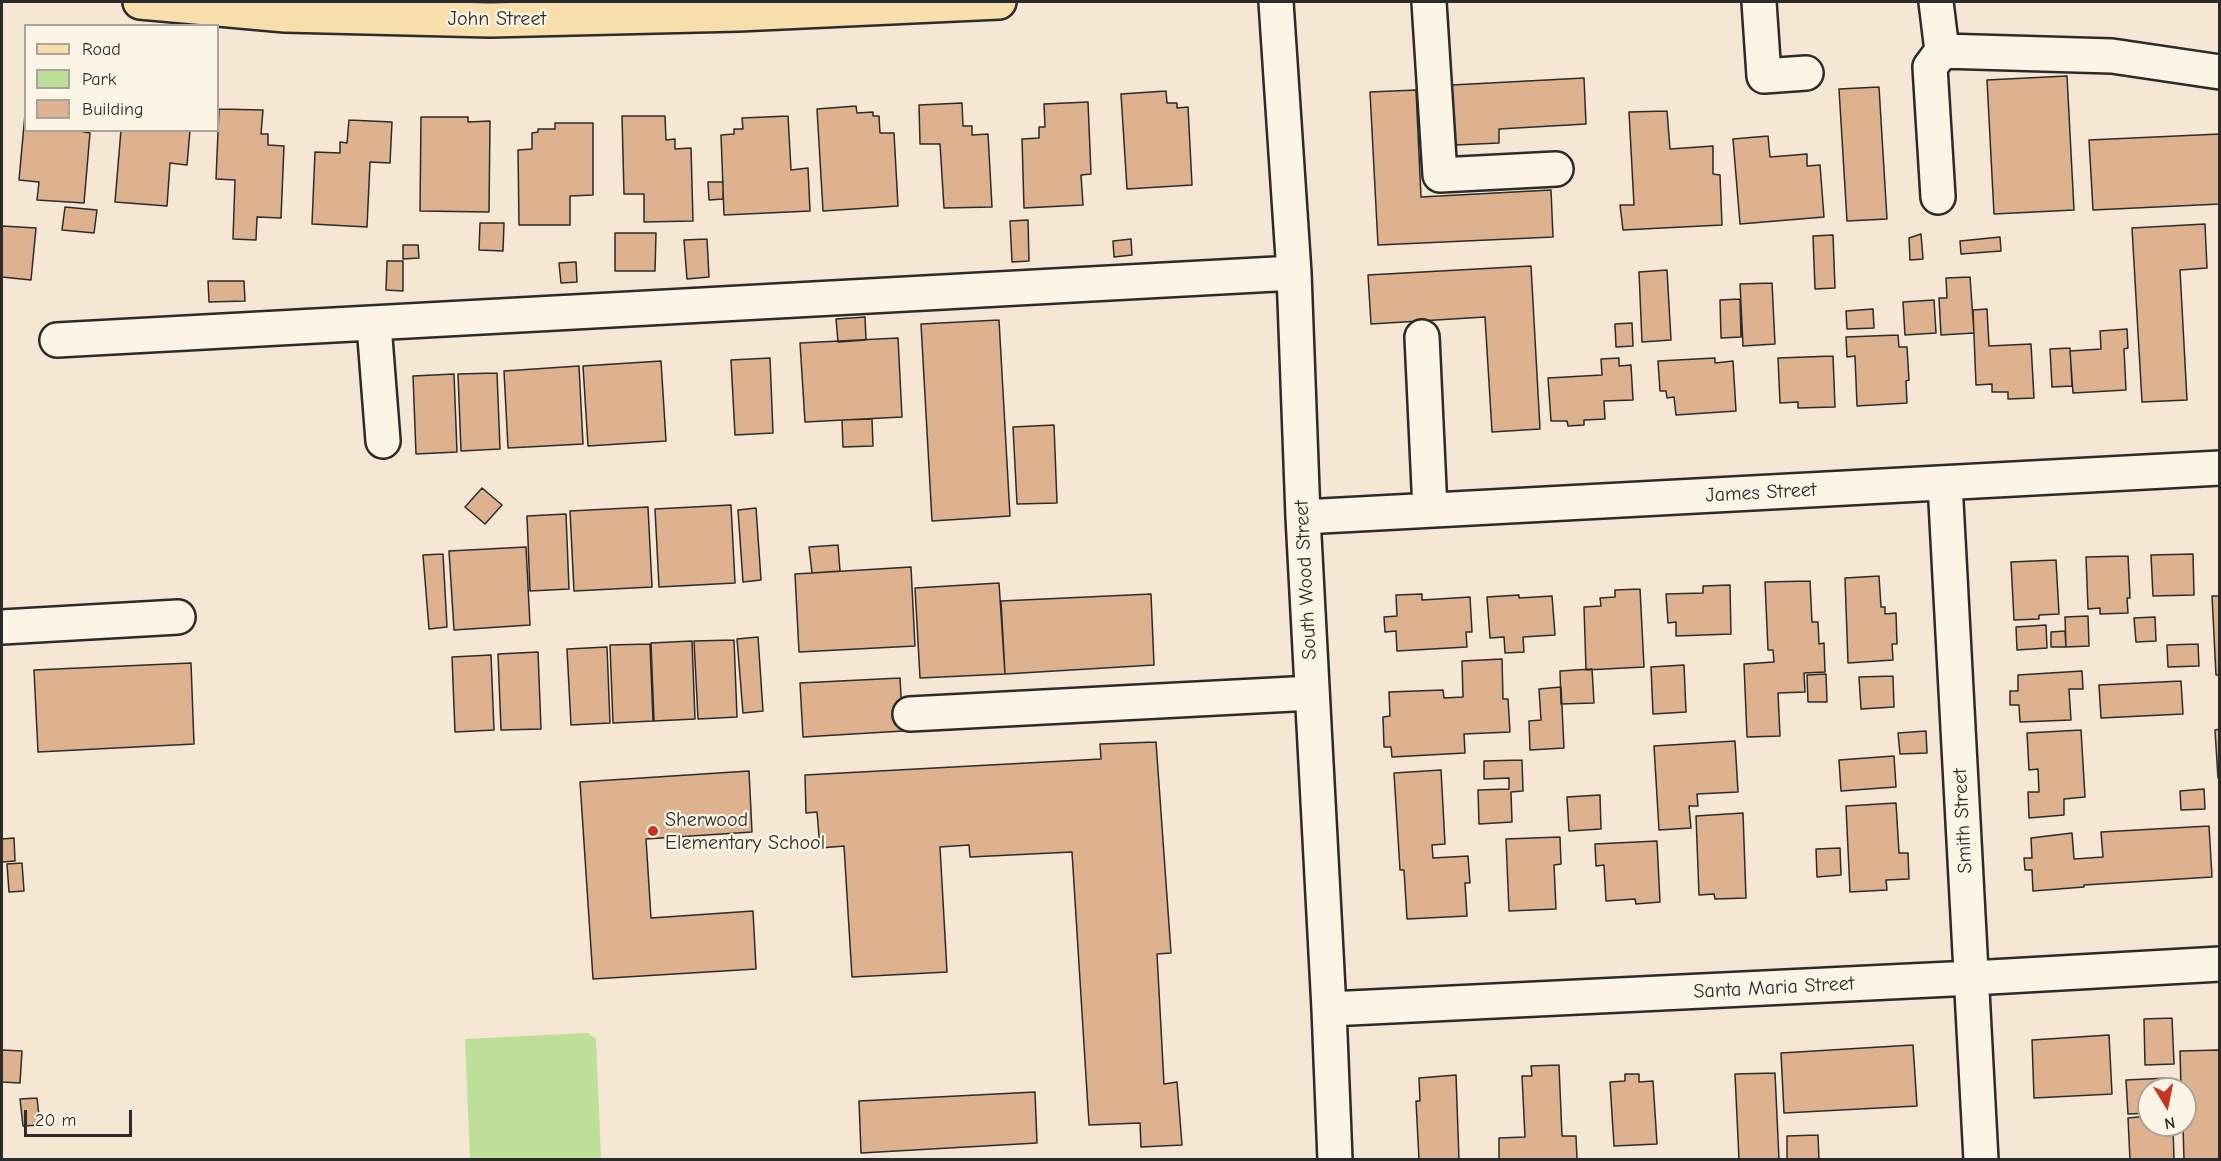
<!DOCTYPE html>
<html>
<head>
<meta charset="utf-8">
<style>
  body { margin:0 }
  #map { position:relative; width:2221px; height:1161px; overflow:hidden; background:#f6e7d4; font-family:"Comic Neue",sans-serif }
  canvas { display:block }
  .frame { position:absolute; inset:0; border:3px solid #2b2b2b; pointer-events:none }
  .legend { position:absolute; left:24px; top:24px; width:195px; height:108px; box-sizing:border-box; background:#fcf5e5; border:2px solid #a8a49b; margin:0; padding:8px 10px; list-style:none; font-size:18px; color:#2b2b2b }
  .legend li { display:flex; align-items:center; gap:12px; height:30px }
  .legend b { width:30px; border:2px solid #a8a49b }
  .north { position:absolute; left:2137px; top:1077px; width:60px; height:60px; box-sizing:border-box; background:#fcf5e5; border:2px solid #a8a49b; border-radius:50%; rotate:170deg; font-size:16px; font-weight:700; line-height:24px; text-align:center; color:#2b2b2b }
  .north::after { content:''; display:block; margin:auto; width:21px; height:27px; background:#c8321e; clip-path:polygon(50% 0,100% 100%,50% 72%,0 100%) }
  .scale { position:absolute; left:24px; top:1110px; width:108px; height:27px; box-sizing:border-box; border:3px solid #2b2b2b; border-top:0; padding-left:8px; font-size:18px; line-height:21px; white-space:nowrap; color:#2b2b2b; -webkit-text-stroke:4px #fcf5e5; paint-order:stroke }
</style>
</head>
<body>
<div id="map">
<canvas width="2221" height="1161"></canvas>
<div class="frame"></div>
<ul class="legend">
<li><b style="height:8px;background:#f8deab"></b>Road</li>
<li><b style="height:16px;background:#bedf98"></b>Park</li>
<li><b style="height:16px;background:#deb18f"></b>Building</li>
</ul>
<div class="north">N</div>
<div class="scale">20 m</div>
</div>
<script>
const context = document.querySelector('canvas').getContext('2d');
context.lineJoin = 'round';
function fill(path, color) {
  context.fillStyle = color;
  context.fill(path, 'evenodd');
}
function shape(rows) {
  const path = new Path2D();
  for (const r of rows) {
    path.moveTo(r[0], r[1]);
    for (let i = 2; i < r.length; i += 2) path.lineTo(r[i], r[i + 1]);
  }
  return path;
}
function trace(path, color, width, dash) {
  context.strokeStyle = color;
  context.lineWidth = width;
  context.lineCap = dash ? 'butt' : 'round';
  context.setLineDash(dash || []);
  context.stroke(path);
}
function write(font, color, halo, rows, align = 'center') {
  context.font = font + ' "Comic Neue",sans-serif';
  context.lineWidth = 4.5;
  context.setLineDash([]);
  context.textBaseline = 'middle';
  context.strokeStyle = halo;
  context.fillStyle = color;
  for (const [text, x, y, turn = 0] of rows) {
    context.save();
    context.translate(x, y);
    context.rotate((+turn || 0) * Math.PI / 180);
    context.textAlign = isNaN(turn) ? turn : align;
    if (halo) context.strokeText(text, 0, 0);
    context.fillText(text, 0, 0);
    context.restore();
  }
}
fill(shape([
  [588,1033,596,1039,601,1159,470,1159,465,1039]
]), '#bedf98');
const building = shape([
  [2067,76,2074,210,1994,214,1987,80,2067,76],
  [1584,78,1586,124,1499,129,1499,143,1455,145,1452,85,1584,78],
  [1879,87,1887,219,1847,221,1839,89,1879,87],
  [1416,90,1421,197,1551,190,1553,237,1378,245,1370,92,1416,90],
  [1166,91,1167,103,1177,103,1177,108,1188,107,1192,185,1127,189,1121,94,1166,91],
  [1088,102,1091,174,1081,175,1083,205,1024,208,1022,139,1039,138,1039,127,1045,127,1044,104,1088,102],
  [26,103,26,130,74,130,90,133,84,203,37,200,39,182,19,180,26,103],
  [962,103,963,126,972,126,972,135,988,134,992,207,944,208,940,144,920,144,919,105,962,103],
  [856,106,857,113,873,112,873,116,879,116,880,133,894,133,898,206,823,211,817,109,856,106],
  [219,109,263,110,261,134,268,134,268,145,284,146,281,218,257,217,256,240,233,239,235,180,216,179,219,109],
  [1667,111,1670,149,1713,146,1713,174,1720,175,1722,225,1623,230,1620,205,1634,205,1629,112,1667,111],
  [622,116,665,116,666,140,675,139,675,149,691,148,693,221,644,222,644,194,624,194,622,116],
  [788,116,791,170,808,168,810,211,724,215,721,135,734,134,734,129,743,129,742,118,788,116],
  [421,117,468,117,468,122,490,121,489,212,420,211,421,117],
  [349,120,392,122,390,163,370,162,367,227,312,224,315,152,340,153,340,142,347,143,349,120],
  [555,123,593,123,593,195,570,196,570,225,519,225,518,150,532,149,532,133,538,132,538,129,555,129,555,123],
  [121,130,190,130,187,165,170,163,167,206,115,202,121,130],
  [2220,134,2220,204,2093,210,2089,140,2220,134],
  [1768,136,1770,157,1807,154,1807,166,1820,165,1824,217,1740,224,1733,139,1768,136],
  [708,182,723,182,723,199,709,200,708,182],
  [65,207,97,210,94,233,62,230,65,207],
  [1028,220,1029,261,1012,262,1010,221,1028,220],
  [480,223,504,223,503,251,479,250,480,223],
  [2205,224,2207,268,2180,270,2187,400,2142,402,2132,228,2205,224],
  [2,226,36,228,31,280,2,277,2,226],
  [615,233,656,233,655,271,615,271,615,233],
  [1921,234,1923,259,1910,260,1909,238,1921,234],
  [1833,235,1835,288,1815,289,1813,236,1833,235],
  [2000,237,2001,251,1961,254,1960,241,2000,237],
  [707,239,709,277,687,279,684,240,707,239],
  [1131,239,1132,255,1114,257,1113,241,1131,239],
  [403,245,418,245,419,258,403,259,403,245],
  [387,261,403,261,403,291,386,290,387,261],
  [576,262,577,282,561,283,559,263,576,262],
  [1531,266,1540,429,1492,432,1485,317,1371,324,1368,275,1531,266],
  [1667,270,1671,340,1642,342,1639,272,1667,270],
  [1970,277,1974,333,1941,335,1939,298,1947,298,1946,278,1970,277],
  [208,281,244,281,245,301,209,302,208,281],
  [1772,283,1775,344,1743,346,1740,284,1772,283],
  [1740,299,1741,337,1721,338,1720,300,1740,299],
  [1934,300,1936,333,1905,335,1903,302,1934,300],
  [1873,309,1874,328,1847,329,1846,311,1873,309],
  [1987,309,1989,346,2031,344,2034,398,2008,399,2008,392,1992,392,1992,384,1976,385,1973,310,1987,309],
  [865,317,866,340,838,342,836,319,865,317],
  [999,320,1010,516,932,521,921,324,999,320],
  [1632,323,1633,346,1616,347,1615,324,1632,323],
  [2127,329,2128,348,2124,349,2126,390,2073,393,2070,351,2101,349,2100,331,2127,329],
  [1898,335,1899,347,1907,347,1909,380,1906,381,1907,403,1857,406,1855,356,1847,357,1846,337,1898,335],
  [898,338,902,417,805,422,800,343,898,338],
  [2070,348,2072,386,2052,387,2050,349,2070,348],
  [1833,356,1835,407,1798,408,1798,402,1780,403,1778,358,1833,356],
  [770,358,773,433,735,435,731,360,770,358],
  [1619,358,1619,366,1631,365,1633,400,1604,401,1605,419,1584,420,1584,425,1568,426,1567,421,1551,421,1548,378,1602,375,1601,359,1619,358],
  [1715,358,1715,363,1733,361,1736,411,1676,415,1674,397,1667,398,1666,391,1660,391,1658,361,1715,358],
  [661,361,666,441,588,446,583,366,661,361],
  [579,366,583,444,508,448,504,371,579,366],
  [497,373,500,449,461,451,458,374,497,373],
  [454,374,457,452,416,454,413,376,454,374],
  [872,419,873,446,843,447,842,420,872,419],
  [1054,425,1057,503,1017,504,1013,427,1054,425],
  [482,488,502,505,485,524,465,507,482,488],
  [731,505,735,583,659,587,655,509,731,505],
  [648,507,652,587,574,591,570,511,648,507],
  [756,508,761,580,743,582,738,510,756,508],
  [566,514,569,589,530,591,527,516,566,514],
  [838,545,840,571,812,573,809,547,838,545],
  [526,547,530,625,454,630,449,551,526,547],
  [443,554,447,627,429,629,423,555,443,554],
  [2193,554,2194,595,2153,596,2151,555,2193,554],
  [2128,556,2130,598,2127,598,2128,613,2100,614,2100,608,2088,609,2086,557,2128,556],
  [2056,560,2059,614,2039,615,2039,619,2014,620,2011,562,2056,560],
  [911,567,915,646,799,652,795,574,911,567],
  [1879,576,1881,607,1885,607,1885,614,1896,613,1897,644,1892,644,1893,660,1848,663,1845,578,1879,576],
  [1810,581,1812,622,1818,622,1819,644,1824,643,1825,672,1804,673,1805,692,1778,693,1780,736,1747,737,1744,664,1774,662,1773,650,1768,650,1765,582,1810,581],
  [999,583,1005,674,920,678,915,588,999,583],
  [1730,585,1731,634,1676,636,1676,622,1668,623,1666,594,1703,593,1703,586,1730,585],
  [1640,589,1644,667,1586,670,1584,607,1601,606,1600,598,1615,597,1615,590,1640,589],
  [1151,594,1154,665,1005,674,1001,601,1151,594],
  [1422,594,1422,600,1470,597,1472,632,1466,632,1467,647,1397,651,1396,631,1385,632,1384,617,1397,616,1396,595,1422,594],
  [1519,595,1519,598,1552,596,1555,635,1523,637,1524,652,1505,653,1504,637,1490,638,1487,597,1519,595],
  [2212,596,2220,596,2220,675,2216,675,2212,596],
  [2088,616,2089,646,2066,647,2065,617,2088,616],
  [2155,617,2156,641,2136,642,2134,618,2155,617],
  [2046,625,2047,648,2017,650,2016,627,2046,625],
  [2065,631,2066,647,2051,647,2051,632,2065,631],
  [758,637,763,711,743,713,737,639,758,637],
  [734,640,737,717,698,719,694,641,734,640],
  [692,641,695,719,654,721,651,643,692,641],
  [650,644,653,721,613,723,610,645,650,644],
  [2198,644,2199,666,2168,667,2167,645,2198,644],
  [607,647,610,723,571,725,567,649,607,647],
  [538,652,541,729,501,730,498,654,538,652],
  [491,655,494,730,455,732,452,657,491,655],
  [1502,659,1503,699,1508,699,1510,732,1464,734,1465,753,1392,757,1391,747,1384,747,1383,717,1390,716,1389,692,1443,690,1444,698,1463,697,1462,661,1502,659],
  [191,663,194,744,38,752,34,670,191,663],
  [1684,665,1686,712,1653,714,1651,667,1684,665],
  [1592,669,1594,703,1561,704,1560,671,1592,669],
  [2082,671,2083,689,2069,689,2071,720,2020,722,2019,705,2010,705,2010,691,2018,691,2018,675,2082,671],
  [1826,674,1827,702,1808,702,1807,675,1826,674],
  [1893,676,1894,707,1861,709,1859,677,1893,676],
  [900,678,903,731,803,737,800,683,900,678],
  [2181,681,2183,714,2101,718,2099,685,2181,681],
  [1561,687,1564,748,1530,750,1529,721,1541,720,1539,689,1561,687],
  [2220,729,2220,778,2218,778,2215,730,2220,729],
  [2081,730,2085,797,2064,799,2064,815,2029,818,2028,792,2039,792,2038,769,2029,770,2027,733,2081,730],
  [1926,731,1927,753,1900,754,1898,733,1926,731],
  [1735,741,1738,792,1697,794,1698,806,1689,806,1691,828,1659,830,1654,746,1735,741],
  [1156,742,1171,953,1157,954,1164,1084,1177,1082,1182,1145,1141,1147,1140,1123,1089,1125,1072,852,970,857,969,845,940,847,947,972,852,977,844,846,820,848,817,812,806,813,805,775,1101,759,1100,744,1156,742],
  [1894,756,1896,787,1841,791,1839,760,1894,756],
  [1522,760,1523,791,1511,792,1512,822,1479,824,1478,790,1509,789,1509,778,1484,779,1484,761,1522,760],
  [1441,770,1445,844,1432,845,1433,858,1468,856,1470,883,1465,883,1467,916,1407,919,1404,870,1400,870,1394,773,1441,770],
  [749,771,752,832,646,839,651,918,753,911,756,969,593,979,580,782,749,771],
  [2204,789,2205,809,2181,810,2180,791,2204,789],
  [1600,795,1601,829,1569,831,1567,797,1600,795],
  [1896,803,1899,853,1908,853,1909,879,1886,880,1887,890,1850,892,1846,806,1896,803],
  [1743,813,1746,898,1715,899,1714,894,1699,895,1696,816,1743,813],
  [2209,826,2212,877,2084,885,2084,887,2033,891,2032,870,2025,870,2024,858,2032,858,2031,838,2072,833,2074,859,2103,857,2101,832,2209,826],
  [1560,837,1561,864,1554,865,1556,909,1509,911,1506,839,1560,837],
  [14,838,15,861,2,862,2,839,14,838],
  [1657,841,1660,902,1636,904,1635,899,1606,901,1604,865,1596,866,1595,844,1657,841],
  [1840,848,1841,875,1817,877,1816,849,1840,848],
  [22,863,24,891,9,892,7,864,22,863],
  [2172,1018,2174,1064,2145,1065,2144,1019,2172,1018],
  [2109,1035,2112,1094,2034,1098,2032,1040,2109,1035],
  [1913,1045,1917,1106,1784,1113,1781,1053,1913,1045],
  [2,1050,22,1051,20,1083,2,1082,2,1050],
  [2220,1050,2220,1160,2184,1160,2183,1125,2185,1125,2185,1089,2181,1089,2180,1051,2220,1050],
  [1559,1065,1562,1136,1576,1136,1577,1160,1499,1160,1499,1138,1525,1137,1522,1076,1532,1076,1531,1066,1559,1065],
  [1775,1073,1779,1160,1739,1160,1735,1074,1775,1073],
  [1625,1074,1639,1074,1639,1082,1653,1081,1657,1144,1614,1146,1610,1082,1625,1081,1625,1074],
  [1456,1075,1459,1160,1419,1160,1416,1101,1420,1101,1419,1078,1456,1075],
  [2169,1078,2170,1089,2149,1089,2149,1113,2128,1114,2126,1080,2169,1078],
  [1035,1092,1037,1143,861,1153,859,1101,1035,1092],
  [37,1098,40,1125,23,1126,20,1099,37,1098],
  [2149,1116,2149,1125,2173,1125,2174,1160,2130,1160,2128,1118,2149,1116],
  [1818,1135,1819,1160,1787,1160,1787,1136,1818,1135]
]);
fill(building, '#deb18f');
trace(building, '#2b2b2b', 1.5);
const minor = shape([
  [1276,2,1294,273,1303,517,1329,1009,1335,1160],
  [1429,2,1440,175,1556,169],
  [1759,2,1764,76,1806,73],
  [1936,2,1942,51,1930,67,1938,197],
  [1942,51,2112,56,2220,72],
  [374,325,383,441],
  [1422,337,1430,510],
  [57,340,1294,273],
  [1945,483,1981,1160],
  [1303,517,2220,468],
  [2,627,178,617],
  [910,714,1312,693],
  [1329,1009,1972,978,2220,964]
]);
const major = shape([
  [140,2,285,15,490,20,739,14,999,2]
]);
trace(minor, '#2b2b2b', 38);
trace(major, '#2b2b2b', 38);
trace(minor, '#fcf5e5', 33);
trace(major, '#f8deab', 33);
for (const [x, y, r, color] of [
  [653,831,6,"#c8321e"]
]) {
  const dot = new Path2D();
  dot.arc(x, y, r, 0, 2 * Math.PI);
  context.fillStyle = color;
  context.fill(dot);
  trace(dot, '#fcf5e5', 2);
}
write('20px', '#2b2b2b', '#fcf5e5', [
  ["John Street",497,19],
  ["James Street",1761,493,-3],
  ["South Wood Street",1306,580,-93],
  ["Smith Street",1963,821,-93],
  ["Santa Maria Street",1774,988,-3]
]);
write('20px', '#2b2b2b', '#fcf5e5', [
  ["Sherwood",665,820],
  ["Elementary School",665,843]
], 'left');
</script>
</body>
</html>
